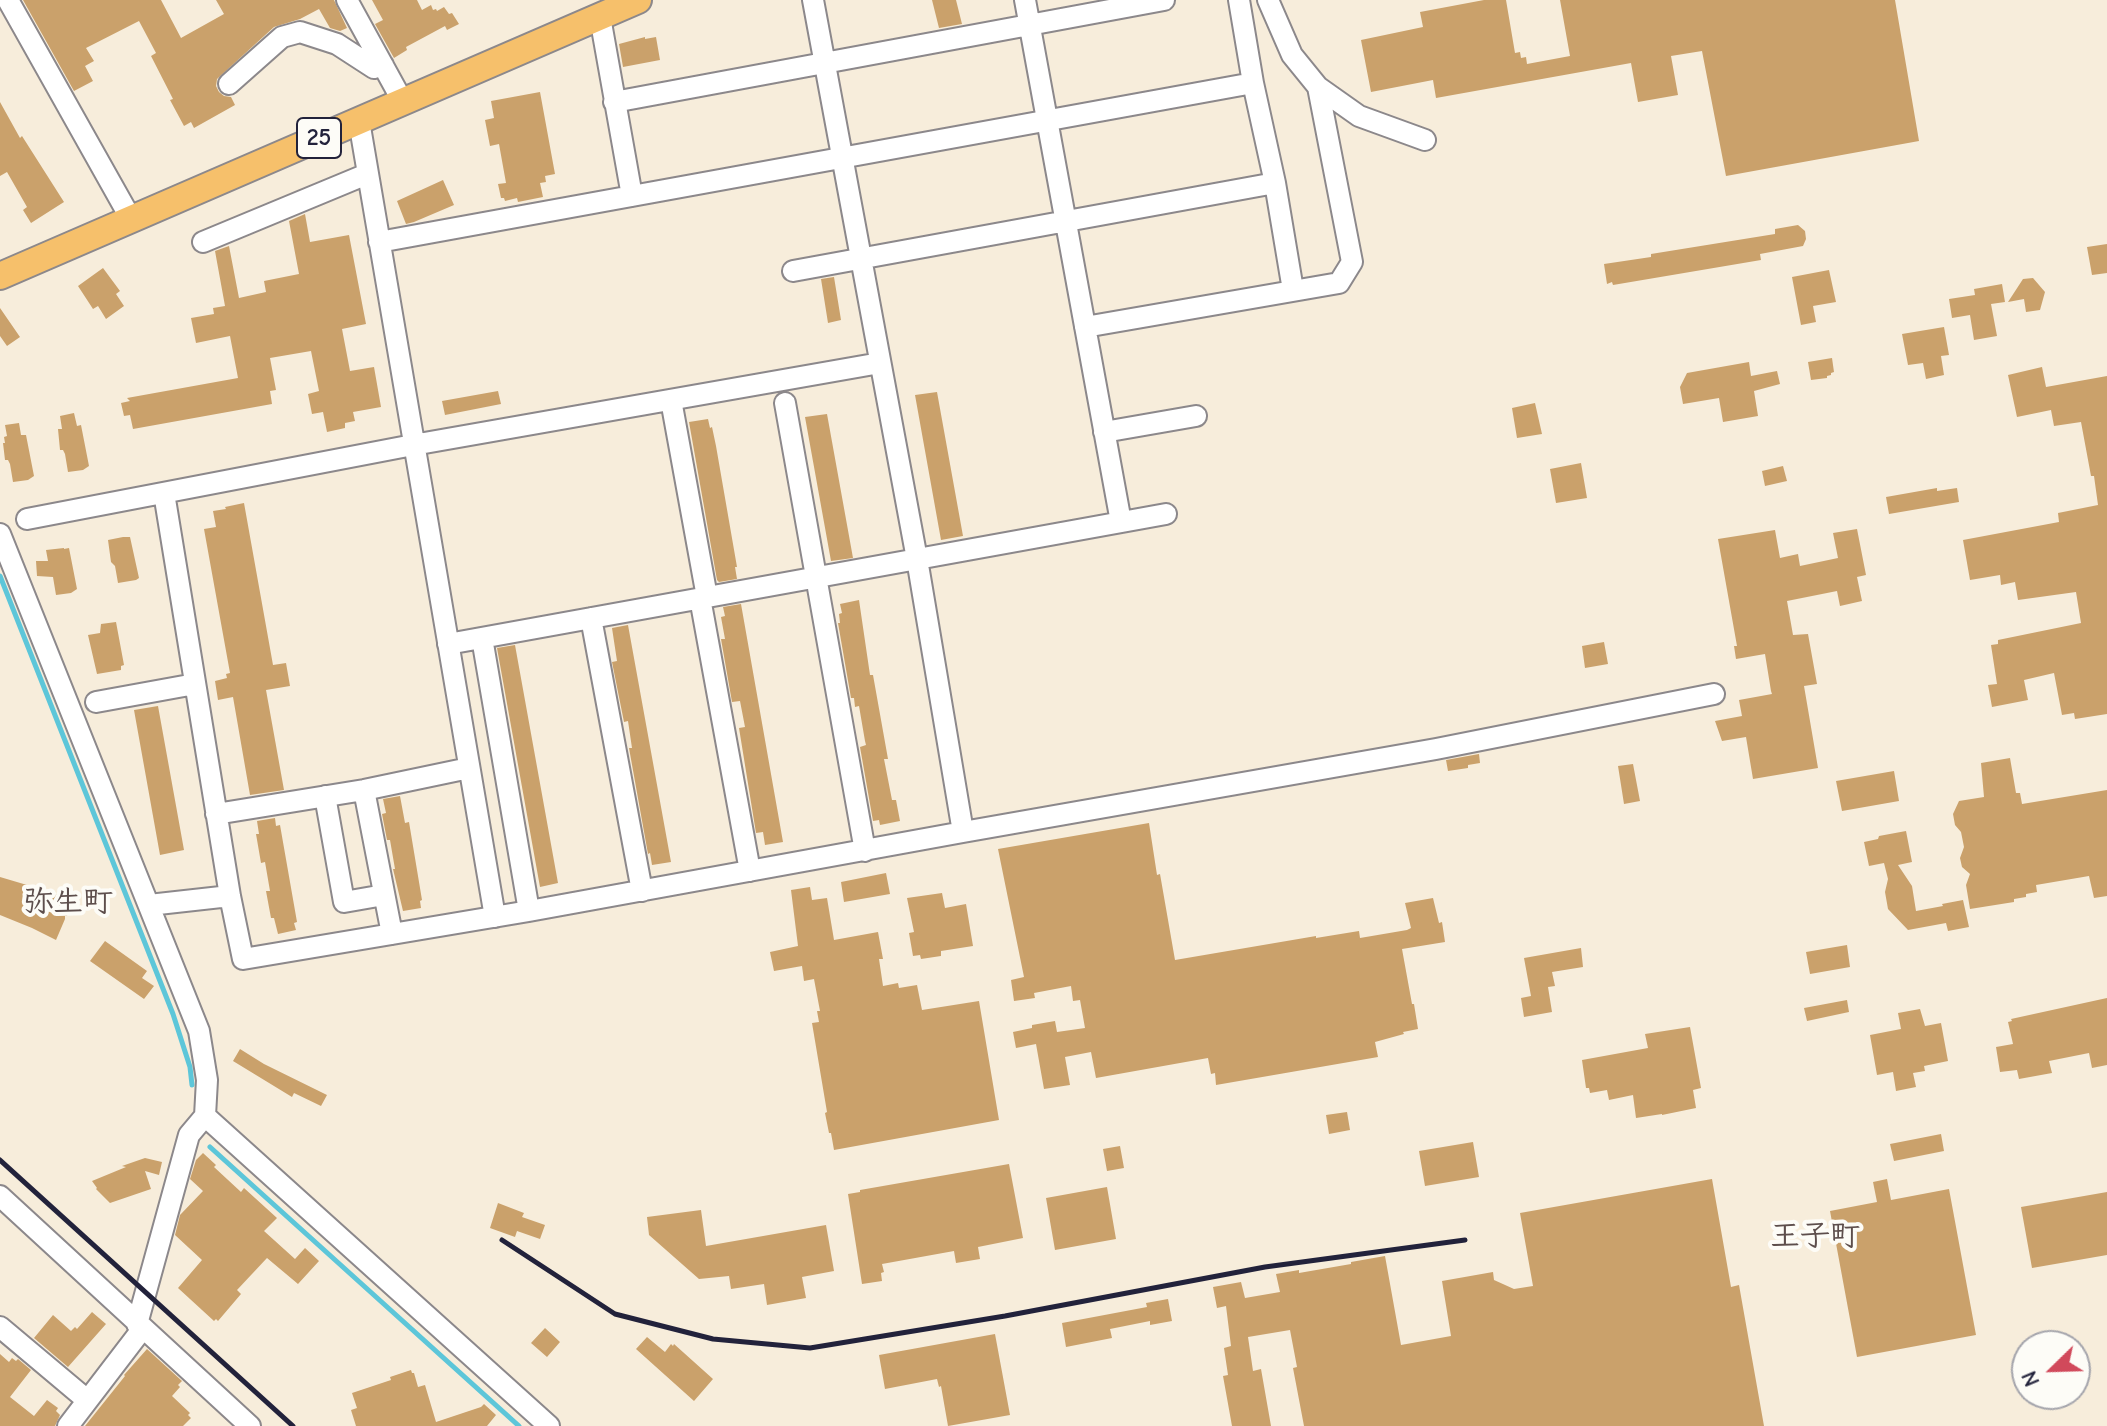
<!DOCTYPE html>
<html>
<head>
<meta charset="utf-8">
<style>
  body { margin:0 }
  #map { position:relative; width:2107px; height:1426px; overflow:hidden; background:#f7eddb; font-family:"Comic Neue",sans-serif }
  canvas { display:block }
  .north { position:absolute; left:2011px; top:1330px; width:80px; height:80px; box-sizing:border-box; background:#fdfcf7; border:2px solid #a5a5ac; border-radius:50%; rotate:247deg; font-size:22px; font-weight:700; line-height:32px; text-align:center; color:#22223b }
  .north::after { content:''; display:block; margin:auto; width:28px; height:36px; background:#d1495b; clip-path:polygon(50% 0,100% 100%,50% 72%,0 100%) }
</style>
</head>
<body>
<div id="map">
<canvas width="2107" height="1426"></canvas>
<div class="north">N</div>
</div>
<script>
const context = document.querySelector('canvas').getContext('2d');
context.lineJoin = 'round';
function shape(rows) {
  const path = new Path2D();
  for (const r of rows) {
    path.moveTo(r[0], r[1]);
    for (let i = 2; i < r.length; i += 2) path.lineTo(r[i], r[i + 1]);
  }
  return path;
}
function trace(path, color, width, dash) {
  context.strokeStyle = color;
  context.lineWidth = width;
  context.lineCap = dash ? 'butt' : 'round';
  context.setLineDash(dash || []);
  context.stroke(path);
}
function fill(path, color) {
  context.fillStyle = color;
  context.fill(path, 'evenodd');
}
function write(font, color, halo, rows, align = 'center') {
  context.font = font + ' "Comic Neue","Klee One",sans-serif';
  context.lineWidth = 8;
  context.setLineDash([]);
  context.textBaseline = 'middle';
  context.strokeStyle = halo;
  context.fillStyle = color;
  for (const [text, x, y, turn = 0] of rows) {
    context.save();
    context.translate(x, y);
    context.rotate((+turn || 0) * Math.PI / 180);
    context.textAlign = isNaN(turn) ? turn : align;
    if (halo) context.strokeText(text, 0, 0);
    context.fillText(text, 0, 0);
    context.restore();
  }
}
trace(shape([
  [0,576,173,1014,190,1067,192,1085],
  [210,1147,519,1426]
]), '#5dc6d9', 5);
fill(shape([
  [23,0,161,0,181,38,224,14,216,0,334,0,347,28,340,31,330,28,319,9,300,19,274,27,217,79,216,86,219,92,224,96,231,97,235,105,194,128,191,122,184,126,170,100,173,99,151,56,156,53,139,21,86,48,94,61,85,66,93,81,74,91],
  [372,0,417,0,422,10,431,5,433,10,436,9,437,11,444,7,449,14,452,13,459,24,447,30,445,26,406,47,407,50,394,58,375,24,383,20],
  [932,0,956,0,962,24,939,28],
  [1484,0,1506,0,1515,53,1520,52,1521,58,1526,57,1527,64,1570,56,1560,0,1895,0,1919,141,1726,176,1702,51,1671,56,1678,95,1638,102,1631,63,1436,98,1433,80,1371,92,1361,40,1423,27,1420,12],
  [645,37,645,39,656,37,660,60,623,67,619,44],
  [540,92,555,174,545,176,546,182,540,183,543,197,518,202,517,198,505,201,504,198,501,198,498,184,506,183,499,144,490,146,485,120,494,118,491,101],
  [0,102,20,138,22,136,64,202,31,223,23,210,27,207,7,172,0,176],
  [443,180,454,205,414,222,406,224,397,201],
  [305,214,310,242,349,235,366,324,342,329,350,371,374,367,381,407,353,412,355,421,345,423,345,428,327,432,323,412,312,414,308,394,319,391,311,351,270,358,276,390,270,391,272,404,133,429,130,415,124,416,121,403,130,401,127,398,238,378,230,336,196,343,191,318,214,314,213,308,225,306,215,251,229,246,239,298,266,292,264,281,299,274,289,221],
  [1798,225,1805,231,1806,239,1803,246,1760,254,1761,260,1613,285,1612,282,1607,284,1604,264,1651,257,1651,254,1775,234,1775,229],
  [2107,244,2107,273,2092,275,2087,247],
  [103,268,120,291,116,294,124,306,106,319,98,306,93,309,78,286],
  [1829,270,1836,302,1813,306,1816,322,1801,325,1792,277],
  [834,277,841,320,828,323,821,279],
  [2033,278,2045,292,2040,310,2026,312,2024,299,2008,302,2023,279],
  [2002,284,2005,302,1991,304,1997,336,1974,340,1970,315,1952,318,1949,299,1975,295,1974,289],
  [0,308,20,337,7,346,0,336],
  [1944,327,1949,355,1941,356,1944,375,1926,379,1923,363,1908,365,1902,334],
  [1832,358,1834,372,1831,373,1831,375,1827,376,1827,378,1811,380,1808,362],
  [1749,362,1751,376,1777,371,1780,384,1754,391,1758,416,1723,422,1719,398,1683,404,1680,387,1687,373],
  [2042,367,2046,387,2107,376,2107,714,2075,719,2074,713,2062,715,2054,673,2024,680,2028,700,1992,707,1988,685,1997,684,1991,645,1998,644,1998,640,2081,623,2076,592,2018,600,2015,582,2001,585,2000,575,1970,580,1963,540,2059,522,2058,513,2098,505,2094,476,2091,476,2081,422,2054,426,2051,410,2017,417,2008,375],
  [498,391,501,404,445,415,442,401],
  [937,392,963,536,941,540,915,395],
  [1535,403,1542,434,1517,438,1512,408],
  [74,413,77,426,81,425,89,466,83,470,68,472,65,454,63,450,60,450,58,429,62,429,60,416],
  [827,414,853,558,831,561,805,417],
  [708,419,710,428,712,427,716,446,737,567,735,567,737,579,719,582,717,580,689,422],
  [19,423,21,435,26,435,34,476,28,480,13,482,10,464,8,460,5,460,3,443,5,443,4,437,7,436,5,425],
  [1581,463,1587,498,1556,503,1550,469],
  [1783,466,1787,481,1765,486,1762,471],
  [1937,488,1937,491,1957,488,1959,502,1889,514,1886,497],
  [244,503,273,665,286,663,290,686,266,690,284,790,250,795,233,697,218,700,215,681,227,678,226,674,230,673,204,529,216,527,213,511,226,509,225,507],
  [1857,529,1866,575,1857,577,1862,601,1840,606,1837,591,1787,601,1793,635,1808,634,1817,684,1804,686,1818,768,1753,779,1746,737,1722,741,1715,721,1742,716,1739,700,1772,694,1771,691,1765,654,1736,659,1734,646,1737,646,1718,539,1775,530,1780,558,1798,554,1800,566,1838,558,1833,533],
  [123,537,130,537,139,578,136,580,118,583,115,566,111,562,108,540],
  [64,548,64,549,69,548,77,589,71,593,56,595,53,577,37,576,36,561,48,561,46,550],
  [859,600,870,675,873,675,888,759,884,759,892,800,896,800,900,821,880,825,879,820,873,821,860,747,866,745,865,741,859,706,855,707,854,698,851,698,838,623,840,623,839,614,842,613,840,604],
  [741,604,783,842,765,845,763,832,756,833,739,728,745,727,740,701,732,702,721,639,725,639,721,617,725,616,723,607],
  [116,622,124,665,121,666,121,670,97,674,88,635,100,633,101,624],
  [628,625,671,862,652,865,650,853,648,854,629,748,632,748,628,721,624,722,612,662,617,661,612,628],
  [1604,642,1608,664,1585,668,1582,646],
  [515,645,558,883,540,887,497,648],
  [158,706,184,850,160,855,134,710],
  [1479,754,1480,763,1468,765,1468,768,1448,771,1446,760],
  [2010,758,2016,793,2020,793,2022,804,2107,790,2107,896,2094,898,2089,876,2036,885,2037,892,2026,894,2026,897,2014,899,2014,902,1970,909,1966,885,1970,874,1962,867,1960,858,1964,847,1961,832,1955,825,1953,814,1959,801,1984,797,1981,763],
  [1633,764,1640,801,1624,804,1618,766],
  [1894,771,1899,801,1842,811,1836,781],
  [400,796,405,823,409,822,422,900,420,901,421,908,403,911,393,869,395,869,390,840,387,840,382,814,386,813,383,799],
  [275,818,276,826,280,825,297,922,294,923,296,930,278,934,274,918,271,918,266,891,270,891,265,862,261,863,256,834,259,834,257,821],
  [1149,823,1157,875,1160,874,1175,960,1316,936,1316,938,1359,931,1360,938,1407,930,1411,928,1405,903,1433,898,1439,923,1442,922,1445,942,1402,949,1412,1004,1414,1004,1418,1029,1403,1032,1404,1034,1375,1042,1378,1057,1216,1085,1215,1073,1211,1074,1208,1058,1096,1078,1091,1052,1065,1057,1070,1085,1044,1089,1036,1044,1016,1048,1013,1032,1032,1028,1032,1025,1055,1021,1057,1032,1085,1028,1080,1000,1073,1001,1071,986,1034,993,1035,998,1014,1001,1011,980,1024,977,998,849],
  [1906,831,1912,862,1898,865,1912,886,1916,911,1943,906,1942,904,1963,900,1969,927,1948,931,1946,923,1908,930,1888,909,1885,892,1888,879,1884,863,1869,866,1864,842,1878,839,1879,836],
  [886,873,890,894,844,902,841,882],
  [0,877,54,893,64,898,64,902,73,903,67,916,65,916,65,919,56,940,32,928,0,915],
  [810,887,812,900,827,898,834,940,878,932,883,959,879,959,883,986,898,983,899,988,917,985,922,1010,979,1001,999,1120,834,1150,831,1133,829,1133,825,1113,827,1112,812,1023,819,1022,817,1011,820,1011,814,979,804,981,802,966,774,971,770,952,798,946,791,890],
  [942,893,945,908,966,904,973,946,941,951,941,956,921,959,920,955,913,956,909,933,914,932,907,898],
  [105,941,147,971,142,978,154,986,144,999,90,961],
  [1847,945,1850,967,1810,974,1806,952],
  [1581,948,1583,967,1552,972,1555,986,1548,987,1552,1012,1524,1017,1521,998,1531,996,1524,958],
  [2107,998,2107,1065,2092,1068,2089,1053,2049,1061,2052,1073,2019,1079,2017,1070,2000,1072,1996,1047,2013,1044,2008,1022,2012,1021,2011,1019],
  [1847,1000,1849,1012,1807,1021,1804,1008],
  [1920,1009,1925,1026,1941,1023,1948,1061,1924,1066,1925,1071,1913,1073,1916,1087,1896,1091,1893,1072,1877,1075,1870,1035,1901,1029,1898,1013],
  [1690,1027,1701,1088,1693,1090,1696,1108,1662,1115,1662,1114,1636,1118,1633,1095,1609,1100,1607,1090,1590,1093,1589,1088,1586,1088,1582,1060,1648,1048,1645,1034],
  [240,1049,264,1064,327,1095,321,1106,294,1093,292,1097,233,1061],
  [1347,1112,1350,1130,1329,1134,1326,1115],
  [1941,1134,1944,1151,1894,1161,1890,1144],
  [1473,1142,1479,1177,1425,1186,1419,1151],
  [1120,1146,1124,1168,1107,1171,1103,1149],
  [203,1153,216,1165,214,1167,241,1192,244,1188,277,1218,264,1231,295,1259,305,1248,319,1261,298,1284,267,1258,237,1290,241,1294,218,1321,216,1319,214,1321,178,1288,202,1260,175,1235,180,1215,203,1191,190,1179,196,1160],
  [145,1158,162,1162,159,1175,145,1171,151,1189,110,1203,96,1189,97,1188,92,1181,126,1167,122,1166],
  [1009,1164,1023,1238,978,1247,980,1259,956,1263,954,1251,882,1264,884,1272,881,1273,882,1281,862,1284,848,1194,860,1192,860,1190],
  [1712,1179,1731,1287,1739,1285,1764,1426,1304,1426,1293,1368,1297,1367,1290,1330,1248,1337,1253,1371,1261,1369,1271,1426,1232,1426,1223,1376,1228,1375,1224,1348,1231,1346,1226,1306,1217,1308,1213,1287,1241,1282,1245,1298,1280,1292,1276,1274,1299,1270,1299,1273,1351,1264,1351,1262,1385,1256,1401,1345,1451,1336,1442,1281,1493,1272,1494,1280,1514,1289,1533,1286,1520,1213],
  [1887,1179,1891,1200,1949,1189,1976,1335,1857,1357,1830,1211,1877,1202,1873,1182],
  [1107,1187,1116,1239,1055,1250,1046,1198],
  [2107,1192,2107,1255,2032,1268,2021,1207],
  [498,1203,524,1213,522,1217,545,1225,540,1239,517,1231,515,1237,490,1228],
  [701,1210,706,1246,826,1225,834,1271,802,1277,806,1298,767,1305,764,1284,731,1289,729,1276,699,1279,649,1235,647,1217],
  [1168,1299,1172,1321,1150,1325,1150,1321,1110,1329,1112,1338,1066,1347,1062,1323,1147,1307,1146,1303],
  [92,1312,106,1324,68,1367,34,1338,53,1315,71,1331,75,1327,77,1329],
  [545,1328,560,1342,547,1357,531,1343],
  [995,1334,1010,1415,948,1426,941,1386,939,1387,937,1379,885,1389,879,1355],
  [647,1337,665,1352,671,1344,673,1346,674,1344,713,1379,694,1401,636,1349],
  [147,1349,182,1381,178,1385,180,1387,172,1396,190,1413,188,1415,191,1418,183,1426,85,1426,125,1376,124,1375],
  [0,1354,9,1362,12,1358,16,1361,18,1359,31,1370,10,1397,34,1416,47,1400,58,1408,56,1411,60,1415,55,1426,0,1426],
  [411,1370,412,1373,414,1373,418,1387,425,1385,436,1422,481,1407,484,1404,496,1415,487,1426,356,1426,351,1410,357,1408,352,1393,391,1380,390,1377]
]), '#caa16b');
const minor = shape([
  [8,0,131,219],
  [347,0,403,102],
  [813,0,917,559,963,832],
  [1025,0,1121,522],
  [1239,0,1253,83,1275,183,1293,290],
  [1268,0,1292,55,1318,87,1359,116,1425,140],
  [600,17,632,196],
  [229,84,282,37,300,32,337,44,374,68,383,65],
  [614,102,1164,0],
  [359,121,495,917],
  [203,242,367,174],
  [379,242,1253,83],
  [793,271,1275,183],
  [1085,327,1339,283,1352,262,1318,87],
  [671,400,707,597],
  [785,403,865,851],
  [1104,432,1196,416],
  [164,493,230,896,243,959,529,911,963,832,1436,749,1714,694],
  [27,519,413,445,880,363],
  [0,534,199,1031,207,1080,205,1116,189,1135,137,1324],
  [700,598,750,871],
  [591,618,642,891],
  [482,638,529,911],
  [448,644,1166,514],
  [96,702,195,684],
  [364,790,392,934],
  [325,796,344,902,384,895],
  [216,814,364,790,469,768],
  [149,905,230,896],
  [205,1116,549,1426],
  [0,1196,250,1426],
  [0,1327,87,1400],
  [68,1426,143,1328]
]);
const major = shape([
  [0,276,638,0]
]);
trace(minor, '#8c888b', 24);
trace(major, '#8c888b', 30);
trace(minor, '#fff', 20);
trace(major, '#f6c06b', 26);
trace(shape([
  [0,1160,293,1426],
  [502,1240,615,1314,713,1339,810,1348,1005,1316,1265,1267,1465,1240]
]), '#22223b', 5);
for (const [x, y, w] of [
  [319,138,44]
]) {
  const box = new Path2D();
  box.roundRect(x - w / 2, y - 20, w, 40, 6);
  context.fillStyle = '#fdfcf7';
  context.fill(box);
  trace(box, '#22223b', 2);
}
write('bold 24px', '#22223b', null, [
  ["25",319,138]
]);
write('bold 30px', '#5d4e4c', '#fdfcf7', [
  ["弥生町",68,903],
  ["王子町",1815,1237]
]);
</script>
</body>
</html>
